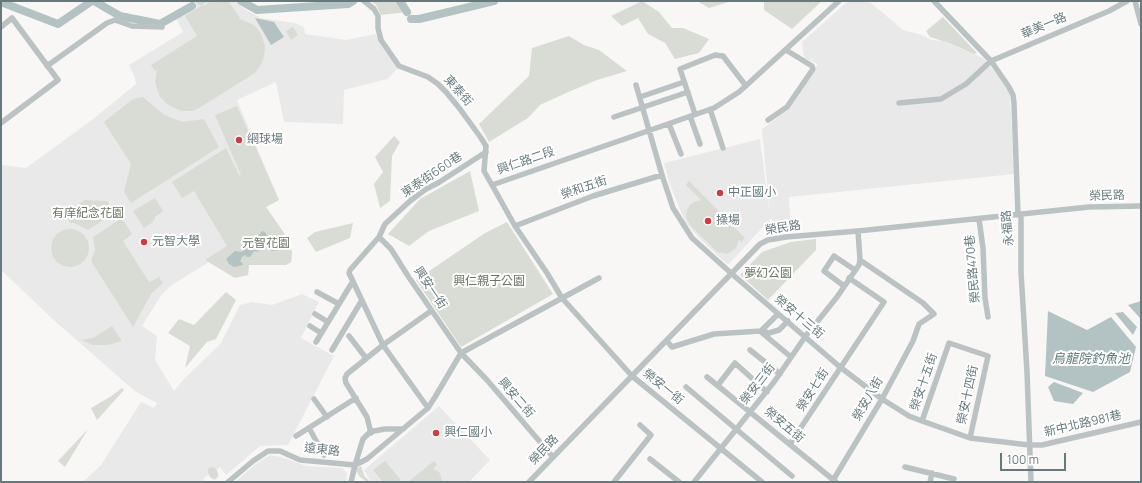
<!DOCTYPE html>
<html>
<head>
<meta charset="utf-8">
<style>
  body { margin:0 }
  #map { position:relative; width:1142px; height:483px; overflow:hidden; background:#f8f7f5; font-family:Manrope,sans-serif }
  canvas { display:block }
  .frame { position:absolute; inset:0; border:2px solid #667a7d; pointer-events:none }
  .scale { position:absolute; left:1000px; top:453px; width:66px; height:18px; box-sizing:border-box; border:2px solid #667a7d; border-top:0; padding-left:5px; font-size:12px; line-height:14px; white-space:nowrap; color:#667a7d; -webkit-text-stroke:3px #fff; paint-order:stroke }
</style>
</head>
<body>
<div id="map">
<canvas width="1142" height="483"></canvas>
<div class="frame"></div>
<div class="scale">100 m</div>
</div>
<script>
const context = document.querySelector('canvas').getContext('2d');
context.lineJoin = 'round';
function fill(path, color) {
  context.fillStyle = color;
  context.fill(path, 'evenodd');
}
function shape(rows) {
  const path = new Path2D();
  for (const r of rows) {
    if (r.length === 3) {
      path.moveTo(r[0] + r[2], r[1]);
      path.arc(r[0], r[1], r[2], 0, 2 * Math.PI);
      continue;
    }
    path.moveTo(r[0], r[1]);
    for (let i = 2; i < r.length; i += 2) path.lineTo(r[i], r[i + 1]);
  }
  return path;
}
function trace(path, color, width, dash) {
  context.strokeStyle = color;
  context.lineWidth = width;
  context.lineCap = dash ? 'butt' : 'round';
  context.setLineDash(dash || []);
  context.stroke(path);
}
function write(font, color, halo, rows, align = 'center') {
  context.font = font + ' Manrope,"Noto Sans TC",sans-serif';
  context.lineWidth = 4;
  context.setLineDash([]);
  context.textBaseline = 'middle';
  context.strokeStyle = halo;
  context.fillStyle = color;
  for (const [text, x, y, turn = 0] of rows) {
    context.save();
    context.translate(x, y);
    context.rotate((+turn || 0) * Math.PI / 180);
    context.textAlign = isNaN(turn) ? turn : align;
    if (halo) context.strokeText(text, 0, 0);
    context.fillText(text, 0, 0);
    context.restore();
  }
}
fill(shape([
  [194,1,234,1,246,10,261,18,294,23,304,27,305,34,346,40,376,34,385,51,399,67,387,79,344,90,343,124,284,122,276,82,237,100,279,200,266,207,284,233,292,252,291,262,286,265,249,265,248,275,235,278,209,262,172,285,162,294,142,326,157,336,155,360,174,391,182,381,221,343,240,305,252,302,272,305,302,294,319,302,301,338,334,356,288,445,260,446,226,475,220,467,217,470,219,476,215,480,211,479,208,475,203,479,205,482,83,482,101,465,141,402,154,408,157,403,136,392,57,323,1,270,1,165,26,168,92,120,136,84,135,78,129,65,183,32,176,18,197,8],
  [848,1,868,1,869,3,871,3,903,30,919,34,932,40,943,41,983,58,1006,85,1010,95,1014,174,789,197,791,232,784,232,770,218,770,221,761,229,728,265,700,239,685,222,669,182,664,163,760,139,770,215,762,129,788,110,818,64,804,58,802,42],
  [439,406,490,460,469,482,371,482,364,470],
  [270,455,281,457,306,466,342,468,347,473,346,482,235,482,256,464]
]), '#e9e9e9');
fill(shape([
  [195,1,209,1,203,4,204,6,211,1,228,1,240,18,239,19,252,24,257,28,261,34,265,46,264,56,262,63,255,73,199,108,193,111,181,111,167,104,160,97,155,82,157,70,155,71,151,65,197,36,185,16,202,5,198,5],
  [371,1,401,1,407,12,381,15,376,5],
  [642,1,659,12,672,28,683,28,709,39,699,53,675,59,665,43,648,34,638,18,622,26,611,16],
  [658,1,732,1,709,8,697,1],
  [764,1,822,1,792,29,764,10],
  [943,17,977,53,974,54,949,43,930,37,926,31],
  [293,27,298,35,291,40,286,31],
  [569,36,584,45,599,50,627,71,597,80,566,93,540,105,528,118,489,142,479,124,529,76,532,48],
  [143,97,163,114,182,122,204,119,219,147,131,203,124,192,131,164,104,122,133,99],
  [237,106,279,200,266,207,284,233,292,252,291,262,286,265,249,265,248,275,235,278,205,260,227,246,194,191,182,198,172,182,226,148,239,175,241,175,215,115],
  [394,136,400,142,392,156,390,201,380,208,374,184,383,172,375,157],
  [470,171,479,211,429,231,409,246,388,234,420,199],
  [689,181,745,238,741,242,739,240,736,248,732,251,727,254,717,252,690,225,686,217,687,210,690,205,694,202,701,200,686,185],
  [155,198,163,211,155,217,155,219,152,221,153,222,144,228,133,211],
  [85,200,107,201,112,210,111,215,88,230,74,223,70,223,65,213],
  [122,218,132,234,123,241,149,282,159,277,163,283,151,294,133,327,91,261,95,250,93,237],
  [507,222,553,294,461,347,416,280,485,233],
  [353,223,350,238,316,252,307,238,315,232],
  [70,248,19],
  [816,239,816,250,768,300,740,275,762,252,791,242],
  [226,292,236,300,216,339,207,342,185,368,190,346,168,333,179,319,194,325],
  [112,326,122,341,108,345,93,345,81,340,93,338],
  [122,388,124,390,97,420,91,408,110,397],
  [88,429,65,467,58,461],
  [385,461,401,480,399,482,383,482,373,470],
  [434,461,437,465,433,469,439,472,441,476,442,482,408,482],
  [361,466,364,475,370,482,367,482,360,477,355,469],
  [211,467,215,468,218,473,218,476,215,479,212,478,208,473,208,469]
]), '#d9dcd5');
fill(shape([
  [255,18,274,22,284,37,271,45],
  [262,231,265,232,268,238,271,237,274,243,278,245,278,250,272,251,269,248,263,244,258,251,257,252,254,251,250,257,247,257,245,255,242,257,240,262,242,262,243,265,234,267,229,264,226,259,235,251,242,252,245,246,250,247,253,244,252,241,258,241,259,235],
  [1141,301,1141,317,1140,318,1128,305],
  [1048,311,1087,330,1111,317,1136,347,1130,372,1093,392,1045,376],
  [1123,312,1137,327,1133,335,1115,313],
  [1054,382,1083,393,1073,404,1054,401,1048,387]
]), '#b3c3c3');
trace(shape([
  [94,1,120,16,160,24,192,6],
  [241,1,257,10,348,4,353,1],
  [400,1,407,12],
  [1,2,58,24,92,1],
  [411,19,419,19,494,1]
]), '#b3c3c3', 8);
trace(shape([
  [364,1,374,9,378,16,378,28,381,40,399,66,428,77,438,84,446,92,460,109,481,138,486,146,484,171,492,185],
  [934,1,991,61,1009,87,1013,95,1014,103,1018,215,1021,215,1021,272,1027,372,1031,482],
  [1135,1,1141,24],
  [1,27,12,18,58,80,1,123],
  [47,66,107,23,115,20,132,26,162,27],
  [636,85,662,175,673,208,692,238,732,274,840,367,882,399,909,416,922,421,970,438,1029,445,1042,445,1141,422],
  [640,97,684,82],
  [899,103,941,99,966,84,991,61,1109,11,1127,1],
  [710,109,723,148],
  [695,114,680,69,715,55,723,56,746,86],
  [690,116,700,144],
  [614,117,688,92],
  [768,120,787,107,813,69,812,66,786,50],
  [669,124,681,154],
  [979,219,983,248,985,298,988,317],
  [515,226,593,196,662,175],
  [379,237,391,249,408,276,461,353,487,380,553,457],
  [844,286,824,271,834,256,855,270],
  [317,292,339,304],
  [315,314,328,322],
  [310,326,321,333],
  [761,331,778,314],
  [761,332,791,357],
  [349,336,366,358],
  [667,341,672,347,714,334,761,331,769,333,779,330,788,321],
  [316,342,353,281],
  [332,350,362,300],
  [750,350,780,374],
  [707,377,836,482],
  [718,385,735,363,767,392],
  [686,387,792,476],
  [314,399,327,417],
  [428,408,383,345,349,273,350,270,379,237,385,224,410,201,426,189,438,183,486,152],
  [922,421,949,343,988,356,970,438],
  [309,428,324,455],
  [371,433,367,417,346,383,345,378,347,374,383,345,431,311],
  [296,436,356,398],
  [790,444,884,302,849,278],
  [650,459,679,482],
  [355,465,367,459,428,408,435,397,461,353,599,278],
  [905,467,954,479],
  [228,482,253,461,268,451,280,451,300,460,355,465],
  [351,482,355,465,363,439,369,433,374,431,385,429,403,429],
  [529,482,760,244,768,240,786,237,858,231,1089,207,1141,206],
  [614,482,651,435,640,425],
  [694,482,774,382,805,337,837,297,859,265,860,260,858,231],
  [762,482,632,376,562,298,547,273,515,226,492,185,714,108,739,92,839,1],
  [832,482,882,399,913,341,919,324,934,314,923,303,860,260],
  [930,482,932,473]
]), '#bbc2c3', 5.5);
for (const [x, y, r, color] of [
  [239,140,4,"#d23b3e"],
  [720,193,4,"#d23b3e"],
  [708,221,4,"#d23b3e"],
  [144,242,4,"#d23b3e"],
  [436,433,4,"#d23b3e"]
]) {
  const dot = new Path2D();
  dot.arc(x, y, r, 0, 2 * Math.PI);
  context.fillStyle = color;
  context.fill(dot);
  trace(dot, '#fff', 1.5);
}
write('12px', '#667a7d', '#fff', [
  ["華美一路",1044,26,-23],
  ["東泰街",458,91,48],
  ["興仁路二段",526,161,-19],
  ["東泰街660巷",432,175,-34],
  ["榮和五街",584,188,-19],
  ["榮民路",1107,196,-2],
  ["榮民路",783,228,-9],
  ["永福路",1008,228,-95],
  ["榮民路470巷",973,269,-95],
  ["興安一街",430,288,56],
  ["榮安十三街",799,317,40],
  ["榮安十五街",924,382,-71],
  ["榮安三街",758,384,-52],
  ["榮安一街",663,387,39],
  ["榮安七街",813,390,-57],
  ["榮安十四街",968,395,-78],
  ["興安二街",516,398,49],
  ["榮安八街",868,399,-60],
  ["新中北路981巷",1083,424,-13],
  ["榮安五街",784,425,40],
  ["遠東路",322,450,7],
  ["榮民路",544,450,-46]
]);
write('12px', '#667a7d', '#fff', [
  ["網球場",247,140],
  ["中正國小",728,193],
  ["操場",716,221],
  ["元智大學",152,242],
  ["興仁國小",444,433]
], 'left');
write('12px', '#6c7664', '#fff', [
  ["有庠紀念花園",88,214],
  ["元智花園",266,244],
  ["夢幻公園",768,274],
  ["興仁親子公園",489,282]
]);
write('italic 13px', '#607878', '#fff', [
  ["烏龍院釣魚池",1091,359]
]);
</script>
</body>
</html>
